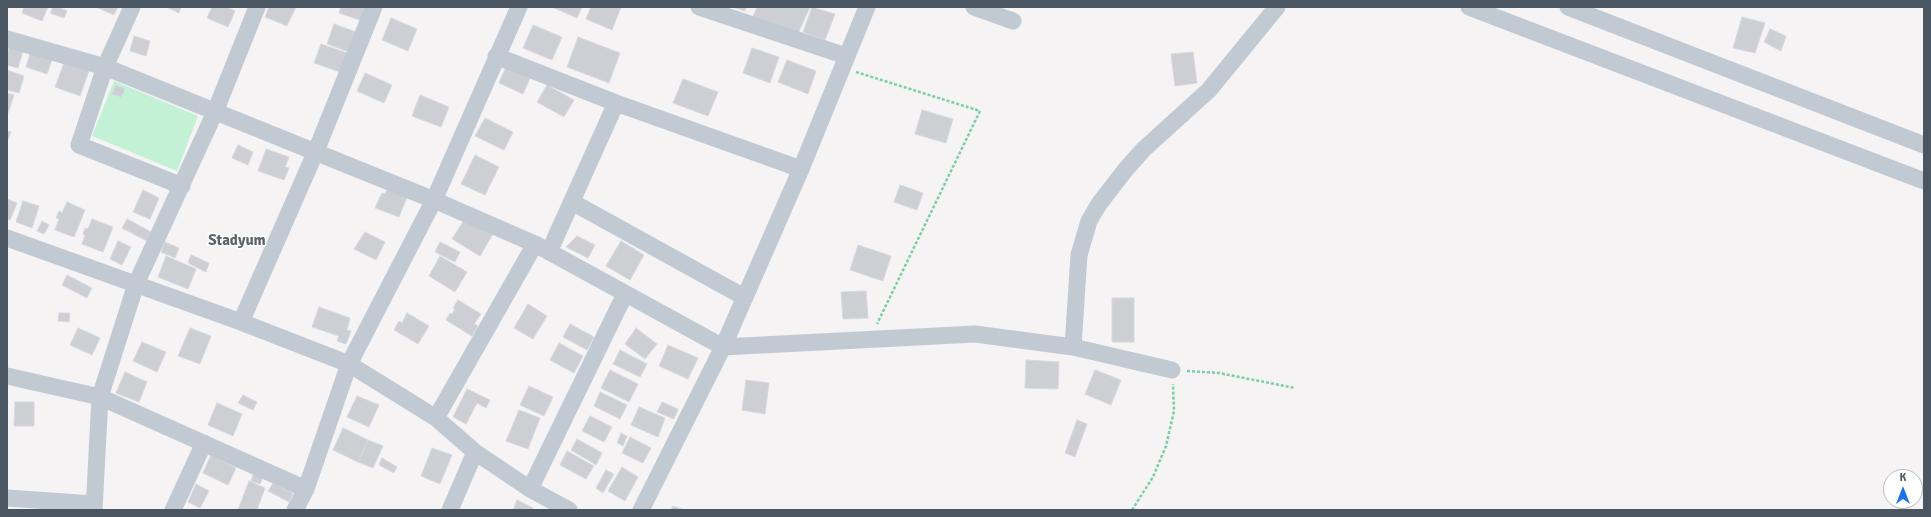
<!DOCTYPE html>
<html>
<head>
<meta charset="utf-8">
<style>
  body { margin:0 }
  #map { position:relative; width:1931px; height:517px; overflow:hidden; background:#f5f3f3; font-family:Signika,sans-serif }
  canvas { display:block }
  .frame { position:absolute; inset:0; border:8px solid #4a5661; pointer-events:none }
  .north { position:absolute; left:1883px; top:469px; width:40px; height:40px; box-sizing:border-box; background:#fff; border:1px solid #b7bbc0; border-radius:50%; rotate:0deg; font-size:11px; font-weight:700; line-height:16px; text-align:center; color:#4a5661 }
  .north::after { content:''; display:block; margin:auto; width:14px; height:18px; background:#1a73e8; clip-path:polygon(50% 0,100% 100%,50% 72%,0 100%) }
</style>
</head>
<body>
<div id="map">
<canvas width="1931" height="517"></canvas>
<div class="frame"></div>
<div class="north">K</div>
</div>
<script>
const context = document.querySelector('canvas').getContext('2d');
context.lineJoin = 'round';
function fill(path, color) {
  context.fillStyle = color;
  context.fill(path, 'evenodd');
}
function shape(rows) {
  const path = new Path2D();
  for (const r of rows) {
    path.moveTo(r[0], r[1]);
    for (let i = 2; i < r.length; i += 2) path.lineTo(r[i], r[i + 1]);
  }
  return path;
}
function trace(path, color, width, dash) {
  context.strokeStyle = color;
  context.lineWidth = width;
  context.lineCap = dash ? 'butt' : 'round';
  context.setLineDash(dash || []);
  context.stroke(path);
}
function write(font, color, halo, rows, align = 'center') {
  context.font = font + ' Signika,sans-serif';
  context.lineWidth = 3;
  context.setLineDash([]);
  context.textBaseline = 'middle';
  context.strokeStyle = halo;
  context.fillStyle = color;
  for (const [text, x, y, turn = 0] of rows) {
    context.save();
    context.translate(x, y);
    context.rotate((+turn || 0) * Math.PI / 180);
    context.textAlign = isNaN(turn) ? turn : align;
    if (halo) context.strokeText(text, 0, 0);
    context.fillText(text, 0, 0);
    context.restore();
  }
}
fill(shape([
  [114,81,198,116,177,171,92,136]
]), '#c3f1d5');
const building = shape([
  [24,7,48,7,42,21,22,13,24,7],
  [53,7,58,7,67,11,64,18,50,13,53,7],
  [96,7,118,7,114,15,96,7],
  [166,7,181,7,179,13,166,7],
  [212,7,226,7,235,11,228,27,207,18,212,7],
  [269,7,296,7,287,26,265,17,269,7],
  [341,7,368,7,363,21,339,13,341,7],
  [552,7,582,7,577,18,552,7],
  [591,7,621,7,612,30,586,19,591,7],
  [732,7,746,7,745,11,732,7],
  [757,7,810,7,797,36,753,17,757,7],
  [812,7,835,14,825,40,803,32,812,7],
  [1742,17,1765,23,1755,53,1733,48,1742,17],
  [391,18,417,29,408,51,382,40,391,18],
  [334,24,356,32,349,52,327,44,334,24],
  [533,25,562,37,552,60,523,48,533,25],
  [1770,29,1786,36,1781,51,1764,42,1770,29],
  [134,36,150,41,146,56,130,51,134,36],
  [578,37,620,53,609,83,567,67,578,37],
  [10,44,24,48,18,68,7,65,7,55,10,44],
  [321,44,347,53,340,72,314,63,321,44],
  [32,47,54,54,47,74,26,67,32,47],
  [752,48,779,57,770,83,743,73,752,48],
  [1193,52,1197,83,1175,86,1171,54,1193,52],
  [787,60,816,71,808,94,778,82,787,60],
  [64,63,89,71,80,96,55,87,64,63],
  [506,67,530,78,523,94,499,83,506,67],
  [7,70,24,76,19,93,7,90,7,70],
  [365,73,392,85,384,103,357,91,365,73],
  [683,79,718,92,708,116,673,103,683,79],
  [116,85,125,89,121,97,112,94,116,85],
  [547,85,574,100,564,117,537,102,547,85],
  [7,93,14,95,8,113,7,113,7,93],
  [420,95,449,107,441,127,412,116,420,95],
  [922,110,953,119,946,143,915,134,922,110],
  [485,118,513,132,504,150,475,136,485,118],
  [7,131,11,132,7,142,7,131],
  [238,145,253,152,248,165,232,158,238,145],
  [266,149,289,157,285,167,289,168,284,180,258,171,266,149],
  [475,155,499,167,485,195,461,184,475,155],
  [900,185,923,193,917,210,894,202,900,185],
  [387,189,407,197,399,217,375,208,382,193,385,194,387,189],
  [143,190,159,198,150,219,133,212,143,190],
  [7,199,17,203,10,220,7,219,7,199],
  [23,201,39,206,32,228,16,222,23,201],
  [67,202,85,210,74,237,55,230,59,219,56,218,59,211,62,213,67,202],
  [466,217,493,234,480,256,452,239,466,217],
  [92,219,113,227,103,252,82,244,85,235,83,234,85,228,88,229,92,219],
  [127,219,153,233,149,242,122,228,127,219],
  [42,221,49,225,44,234,37,231,42,221],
  [365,232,385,242,376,260,354,249,365,232],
  [577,236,595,245,588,258,566,247,577,236],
  [118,241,131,247,122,265,110,259,118,241],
  [621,241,644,255,630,280,606,266,621,241],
  [165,242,179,248,175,258,161,252,165,242],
  [440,242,460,252,455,262,435,252,440,242],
  [858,245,891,256,883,281,850,270,858,245],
  [191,255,209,263,206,272,188,263,191,255],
  [166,256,196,269,188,289,158,277,166,256],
  [440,256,467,272,455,292,429,276,440,256],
  [67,275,92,288,87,298,62,285,67,275],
  [866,291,868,318,843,319,841,292,866,291],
  [1112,298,1134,298,1134,342,1112,342,1112,298],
  [458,300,481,314,474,324,478,326,472,336,446,320,450,313,452,314,455,309,453,308,458,300],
  [528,304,547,316,533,339,514,328,528,304],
  [319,307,350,318,347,330,351,331,346,344,337,341,339,336,312,327,319,307],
  [59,313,70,313,69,322,58,321,59,313],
  [407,313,429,326,418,344,394,330,399,321,402,323,407,313],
  [570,324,594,337,587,350,563,337,570,324],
  [78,328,100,338,92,355,70,345,78,328],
  [190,328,211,336,200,364,178,356,190,328],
  [636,328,657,344,645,359,625,344,636,328],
  [142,342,166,352,157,372,133,361,142,342],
  [559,343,583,356,574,373,550,360,559,343],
  [668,345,698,358,688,379,659,366,668,345],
  [620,350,647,364,640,377,613,364,620,350],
  [1026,360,1059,362,1058,389,1025,388,1026,360],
  [610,370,638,384,629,402,601,388,610,370],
  [1095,370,1121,380,1111,405,1085,394,1095,370],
  [125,372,147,382,139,402,116,393,125,372],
  [746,380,769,383,765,414,742,410,746,380],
  [529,386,553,397,544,416,520,405,529,386],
  [467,389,490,400,486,408,477,403,466,424,453,417,467,389],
  [600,392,627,405,620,419,594,406,600,392],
  [243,395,257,402,253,410,238,403,243,395],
  [357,396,379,405,369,427,347,417,357,396],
  [15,402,34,402,34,426,14,426,15,402],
  [662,402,678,409,674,419,657,412,662,402],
  [217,403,242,414,233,436,208,425,217,403],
  [639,407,665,418,658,437,631,425,639,407],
  [519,410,540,418,528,449,506,441,519,410],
  [590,416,612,427,604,442,582,431,590,416],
  [1077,420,1087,424,1075,457,1065,453,1077,420],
  [343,428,368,440,358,462,333,450,343,428],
  [621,433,627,436,623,446,617,443,621,433],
  [630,437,651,448,643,463,622,453,630,437],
  [577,439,602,453,596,465,571,450,577,439],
  [368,440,383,446,373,468,358,462,368,440],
  [432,448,452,455,440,484,421,476,432,448],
  [567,451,594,466,586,479,560,465,567,451],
  [211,455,236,468,228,485,203,473,211,455],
  [382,458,397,467,394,473,379,465,382,458],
  [622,467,638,477,625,501,608,491,622,467],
  [606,470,614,474,603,493,596,488,606,470],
  [254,473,263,477,260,484,251,481,254,473],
  [249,481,265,488,257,510,238,510,249,481],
  [273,483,293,493,289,502,268,491,273,483],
  [196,484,209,491,200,508,188,502,196,484],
  [517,500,533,508,532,510,513,510,517,500],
  [673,506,684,510,671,510,673,506]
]);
fill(building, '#cdcfd5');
trace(building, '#d7d9de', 1);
trace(shape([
  [856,72,980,111,877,324],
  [1187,371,1219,373,1295,388],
  [1132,510,1153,477,1166,446,1174,411,1173,384]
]), '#7ad0a6', 2.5, [3, 2]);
trace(shape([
  [132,7,105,67,79,145,182,186],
  [699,7,846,56],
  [974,7,1013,21],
  [1469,7,1924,181],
  [1568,7,1924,145],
  [7,39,105,67,434,200,535,244,723,347,975,334,1073,347,1172,370],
  [496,56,616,103,801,169],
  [572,202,744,297],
  [7,238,241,322,349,364,436,418,475,452,530,489,569,510],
  [549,252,616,103],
  [241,322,316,151,374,7],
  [1073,347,1079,255,1089,221,1099,204,1126,169,1144,149,1209,90,1277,7],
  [7,376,100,397,306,489],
  [436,418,535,244],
  [530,489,625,294],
  [7,498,94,504],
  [94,510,100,397,136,284,215,112,257,7],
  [173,510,204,443],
  [295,510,306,489,349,364,434,200,519,7],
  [450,510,475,452],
  [641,510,723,347,801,169,867,7]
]), '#c1cad2', 17);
write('bold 15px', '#5f6368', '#fff', [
  ["Stadyum",237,241]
]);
</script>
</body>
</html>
